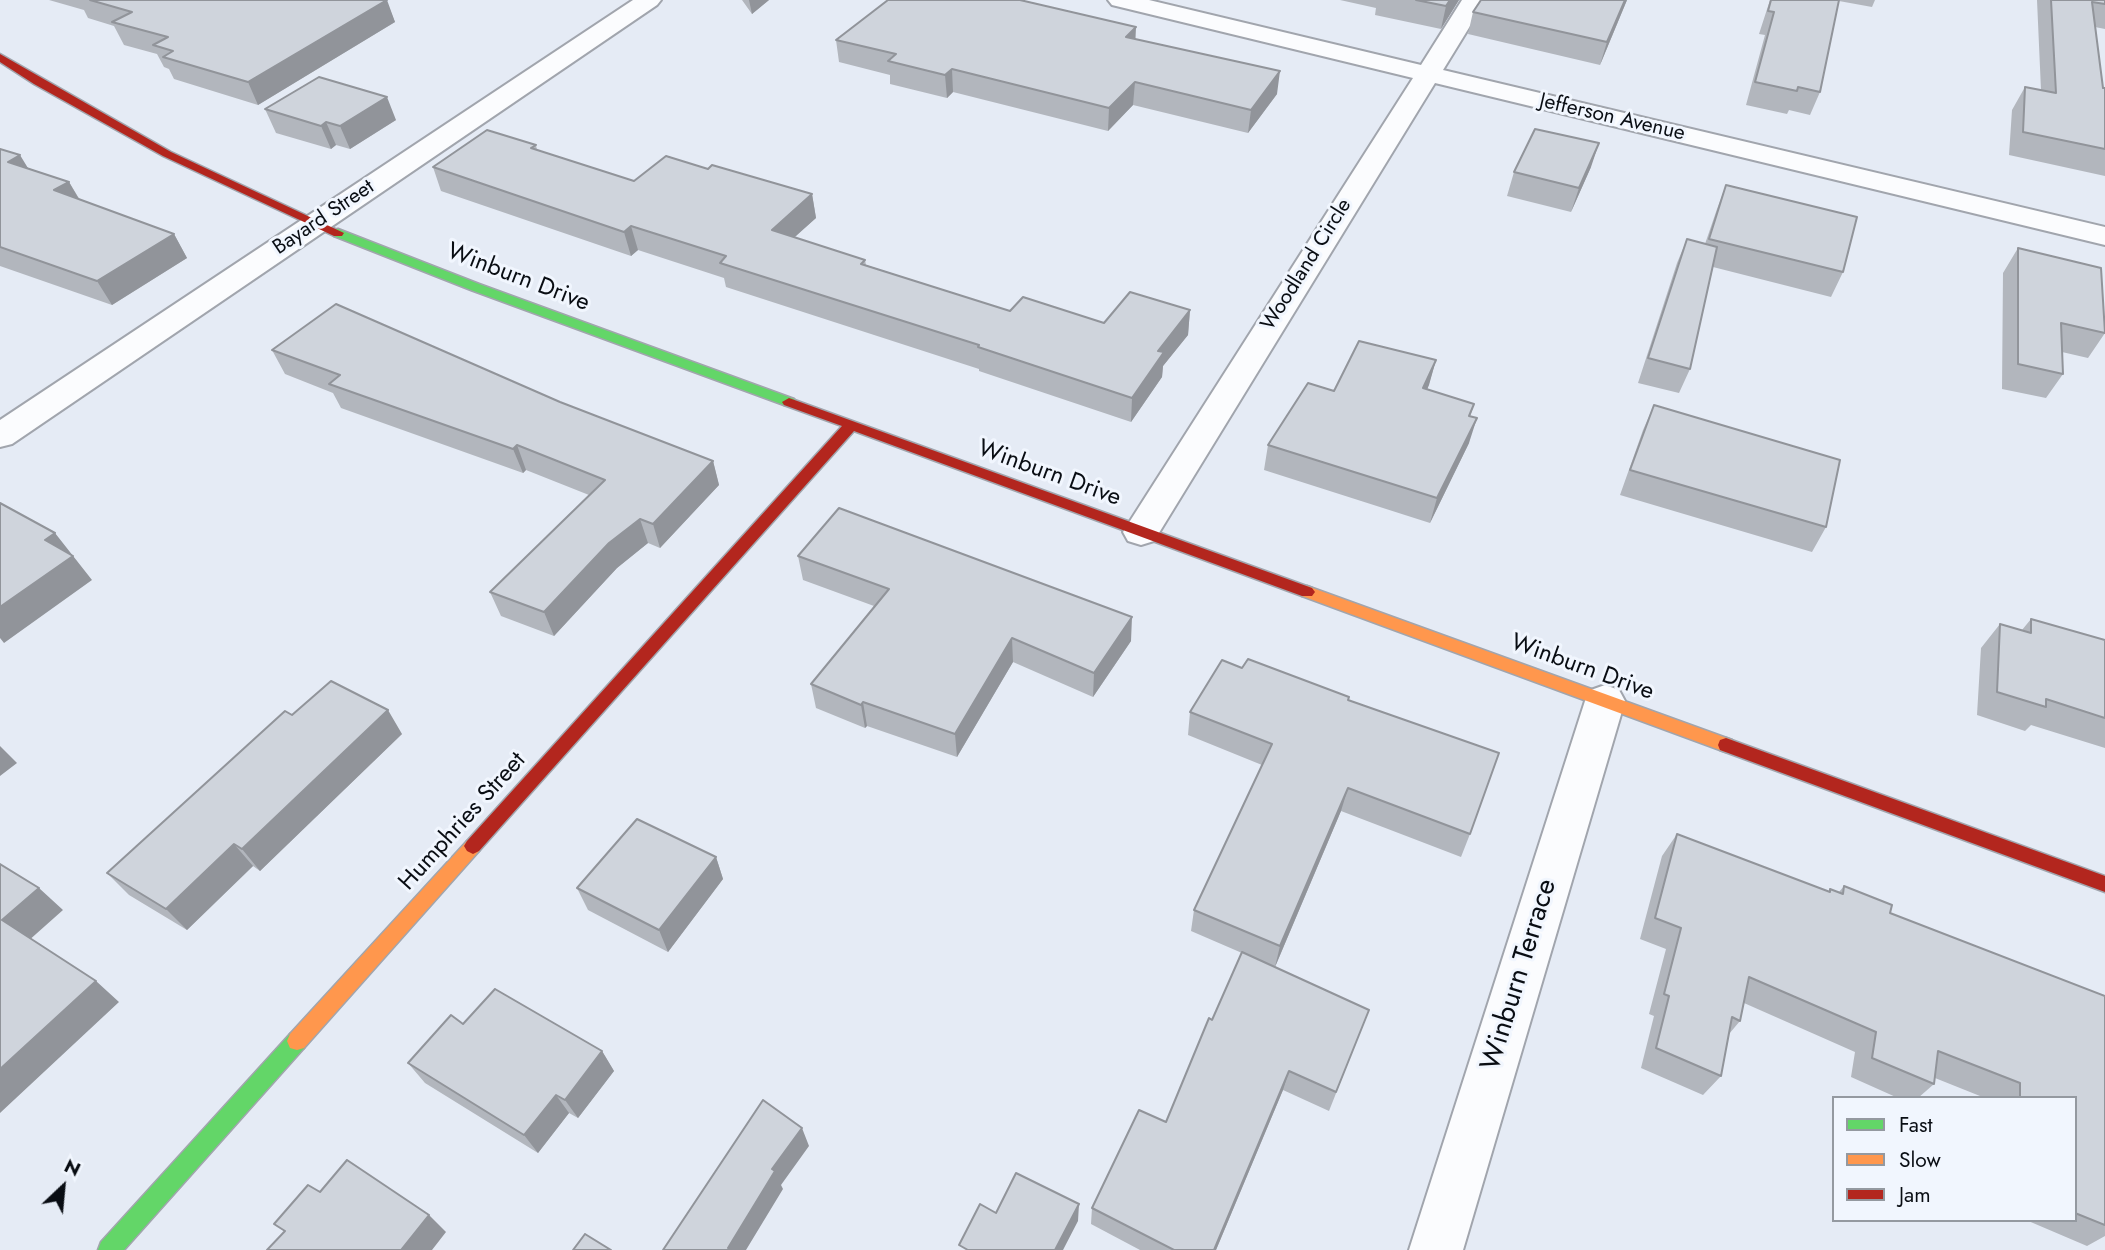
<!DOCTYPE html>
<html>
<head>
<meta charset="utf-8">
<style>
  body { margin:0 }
  #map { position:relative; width:2105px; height:1250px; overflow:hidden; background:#e5ebf5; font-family:Jost,sans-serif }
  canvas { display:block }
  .legend { position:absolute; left:1832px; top:1096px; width:245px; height:126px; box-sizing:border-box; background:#f1f6fe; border:2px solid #9499a0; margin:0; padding:9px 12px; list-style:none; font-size:21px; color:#090d13 }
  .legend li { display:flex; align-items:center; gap:14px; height:35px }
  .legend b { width:35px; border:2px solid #9499a0 }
  .north { position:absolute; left:28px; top:1152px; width:70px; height:70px; -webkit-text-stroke:5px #f1f6fe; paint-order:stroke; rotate:26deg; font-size:19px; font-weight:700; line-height:28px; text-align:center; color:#090d13 }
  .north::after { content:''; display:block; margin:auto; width:24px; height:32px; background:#090d13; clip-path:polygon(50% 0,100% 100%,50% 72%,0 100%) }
</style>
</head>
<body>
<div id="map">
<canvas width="2105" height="1250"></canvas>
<ul class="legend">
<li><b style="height:9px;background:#63d668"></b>Fast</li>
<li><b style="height:9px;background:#ff974d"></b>Slow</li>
<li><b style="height:9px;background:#b3261e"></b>Jam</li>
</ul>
<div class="north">N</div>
</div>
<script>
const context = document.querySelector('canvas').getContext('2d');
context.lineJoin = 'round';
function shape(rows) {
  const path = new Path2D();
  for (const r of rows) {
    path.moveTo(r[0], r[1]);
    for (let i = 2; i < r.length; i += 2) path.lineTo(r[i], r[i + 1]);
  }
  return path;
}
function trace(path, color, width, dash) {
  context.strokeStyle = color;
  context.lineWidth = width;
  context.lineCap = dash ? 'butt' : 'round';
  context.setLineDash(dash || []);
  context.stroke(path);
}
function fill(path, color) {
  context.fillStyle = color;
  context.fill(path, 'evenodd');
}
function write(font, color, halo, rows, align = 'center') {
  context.font = font + ' Jost,sans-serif';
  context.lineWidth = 6;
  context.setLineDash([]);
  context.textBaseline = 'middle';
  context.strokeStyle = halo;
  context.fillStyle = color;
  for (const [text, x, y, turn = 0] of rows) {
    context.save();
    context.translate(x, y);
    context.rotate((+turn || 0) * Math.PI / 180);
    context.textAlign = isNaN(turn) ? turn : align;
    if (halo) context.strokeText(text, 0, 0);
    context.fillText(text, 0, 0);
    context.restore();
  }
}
const street = shape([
  [633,0,661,0,657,5,12,444,0,447,0,420,633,0],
  [1108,0,1149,0,1421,65,1462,0,1486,0,1443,70,2105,227,2105,245,1435,83,1154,541,1141,545,1128,541,1123,532,1413,78,1112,5,1108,0],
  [1605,685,1619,690,1625,701,1463,1250,1409,1250,1585,701,1591,690,1605,685]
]);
const fast = shape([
  [338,229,479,284,794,399,796,402,794,405,784,405,471,290,334,236,334,230,338,229],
  [297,1032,304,1034,307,1041,304,1048,124,1250,98,1250,101,1242,290,1034,297,1032]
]);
const slow = shape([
  [1307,586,1732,740,1734,745,1732,750,1726,752,1720,750,1302,596,1299,592,1307,586],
  [473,838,479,841,482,846,479,851,304,1048,297,1050,290,1048,287,1041,290,1034,467,841,473,838]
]);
const jam = shape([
  [0,54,171,152,344,233,342,236,334,236,163,156,34,84,0,62,0,54],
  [789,398,1312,588,1315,592,1312,596,1302,596,854,431,479,851,473,854,467,851,464,846,467,841,842,426,784,405,782,402,789,398],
  [1726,738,2105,876,2105,892,1720,750,1718,745,1720,740,1726,738]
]);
trace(street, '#a1a5ad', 4);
trace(fast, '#a1a5ad', 3);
trace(slow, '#a1a5ad', 3);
trace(jam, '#a1a5ad', 3);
fill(street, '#fbfcfe');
fill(fast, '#63d668');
fill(slow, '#ff974d');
fill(jam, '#b3261e');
fill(shape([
  [49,0,386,0,395,22,258,105,174,79,169,69,164,67,157,54,124,45,114,26,88,18,84,10],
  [742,0,769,0,752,14],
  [1340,0,1459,0,1441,29,1375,15,1376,8],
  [1481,0,1627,0,1600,65,1468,34,1473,12],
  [1770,0,1875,0,1872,7,1839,1,1820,92,1810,115,1789,110,1787,114,1746,105,1765,35,1759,34],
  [2037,0,2105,0,2105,29,2095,27,2103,88,2105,88,2105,176,2009,155,2012,110,2025,87,2041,90],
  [1135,39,1277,94,1248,133,1133,105,1108,131,953,92,947,98,890,84,890,75,839,62,836,40],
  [265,109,396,120,350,149,336,145,331,149,276,133],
  [536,145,537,150,634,181,708,169,812,194,816,218,794,237,865,260,866,265,1010,311,1104,323,1190,310,1188,335,1163,366,1162,377,1131,422,979,371,979,369,726,287,724,278,638,250,631,256,441,191,433,167],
  [0,149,28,168,69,182,80,200,174,234,187,258,112,305,0,266],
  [1591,167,1571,212,1507,196,1514,172],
  [1726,185,1843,272,1831,297,1713,267,1690,369,1679,393,1638,383,1677,263,1687,239,1705,244,1717,209],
  [2018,248,2105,333,2088,358,2062,352,2063,374,2046,398,2002,389,2003,273],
  [272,350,560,402,713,461,719,485,660,548,648,543,617,568,554,636,501,616,490,592,589,495,526,470,523,473,341,408,333,393,285,374],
  [1436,360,1427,390,1474,404,1470,417,1469,443,1430,523,1264,470,1268,445,1334,391],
  [1654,405,1826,527,1812,552,1620,495,1643,430],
  [798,556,1131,641,1093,697,1013,662,957,757,867,726,865,728,816,708,811,684,874,606,803,580],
  [2031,619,2105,640,2105,748,2031,725,2025,731,1977,715,1981,648,2000,624,2022,630],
  [1242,668,1348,700,1470,834,1461,857,1341,811,1275,967,1369,1010,1329,1111,1283,1090,1216,1250,1140,1250,1091,1224,1092,1208,1166,1122,1242,953,1191,931,1194,910,1262,765,1188,735,1190,712],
  [292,715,402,734,260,871,253,866,187,930,129,895,107,873],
  [1677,834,1828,892,1830,889,1839,892,1844,886,1890,913,2105,996,2105,1236,2087,1246,2026,1220,2075,1220,2075,1098,1985,1098,1935,1078,1934,1084,1918,1098,1898,1098,1851,1077,1855,1052,1744,1003,1740,1021,1729,1034,1721,1076,1703,1095,1641,1068,1654,1016,1649,1014,1666,949,1640,939,1662,856],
  [716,857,723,879,668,952,588,910,577,888],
  [463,1024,602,1051,614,1071,578,1118,569,1113,538,1153,425,1083,408,1063]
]), '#b2b6bd');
fill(shape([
  [387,0,395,22,258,105,248,82],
  [749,0,769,0,752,14],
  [1450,0,1459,0,1441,29,1446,6],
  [1625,0,1627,0,1600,65,1607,42],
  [1136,27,1135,50,1126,37],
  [952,69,953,92,947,98,945,75],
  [1280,71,1277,94,1248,133,1251,110],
  [1135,82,1133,105,1108,131,1109,108],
  [387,97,396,120,350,149,340,126],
  [326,122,336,145,331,149,321,126],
  [1599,143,1591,167,1571,212,1579,188],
  [20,155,34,178,8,162],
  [69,182,83,206,54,190],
  [812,194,816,218,776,254,772,230],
  [631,226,638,250,631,256,624,232],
  [174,234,187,258,112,305,97,281],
  [1190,310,1188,335,1163,366,1162,377,1131,422,1132,398,1158,351],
  [1436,360,1429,385,1417,413,1423,388],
  [1477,418,1469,443,1430,523,1437,498],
  [517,445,526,470,523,473,513,449],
  [713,461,719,485,660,548,653,524],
  [640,519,648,543,617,568,554,636,544,612,609,543],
  [55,533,92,580,4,643,0,638,0,607,45,540],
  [1132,617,1131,641,1093,697,1094,673],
  [1012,638,1013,662,957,757,955,734],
  [863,702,867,726,865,728,861,705],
  [388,710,402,734,260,871,242,849],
  [0,746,17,763,0,776],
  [1348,788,1341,811,1275,967,1280,946],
  [234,844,253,866,187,930,166,909],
  [716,857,723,879,668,952,659,930],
  [39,888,63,910,27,942,2,920],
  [96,981,119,1002,0,1113,0,1069],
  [602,1051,614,1071,578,1118,565,1100],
  [1289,1071,1283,1090,1216,1250,1214,1250],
  [556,1095,569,1113,538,1153,524,1135],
  [802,1128,809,1146,781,1185,783,1189,746,1250,729,1250,728,1248,772,1169],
  [1079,1204,1078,1221,1063,1250,1055,1250],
  [429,1215,446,1232,432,1250,401,1250]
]), '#91949a');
const building = shape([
  [90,0,387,0,248,82,163,57,173,51,153,45,168,37,112,22,132,12,90,0],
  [888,0,1020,0,1136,27,1126,37,1280,71,1251,110,1135,82,1109,108,952,69,945,75,888,61,896,54,836,40,888,0],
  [1416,0,1450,0,1446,6,1416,0],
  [1481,0,1625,0,1607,42,1473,12,1481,0],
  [1771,0,1839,0,1820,92,1798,87,1797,91,1755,82,1774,12,1768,11,1771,0],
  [2051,0,2105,0,2105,4,2092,2,2103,88,2105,88,2105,149,2023,132,2025,87,2056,93,2051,0],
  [319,77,387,97,340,126,326,122,321,126,265,109,319,77],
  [1535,129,1599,143,1579,188,1514,172,1535,129],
  [487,130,536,145,531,148,634,181,666,156,708,169,712,165,812,194,772,230,865,260,861,264,1010,311,1023,297,1104,323,1130,292,1190,310,1158,351,1164,352,1132,398,978,347,979,345,720,263,726,256,631,226,624,232,433,167,487,130],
  [0,149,20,155,8,162,69,182,54,190,174,234,97,281,0,247,0,149],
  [1726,185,1857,217,1843,272,1709,239,1726,185],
  [1687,239,1717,247,1690,369,1648,358,1687,239],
  [2018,248,2101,268,2105,333,2061,323,2063,374,2018,364,2018,248],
  [336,304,560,402,713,461,653,524,640,519,609,543,544,612,490,592,605,480,517,445,513,449,329,384,340,375,272,350,336,304],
  [1359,341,1436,360,1423,388,1474,404,1469,416,1477,418,1437,498,1268,445,1308,383,1334,391,1359,341],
  [1654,405,1840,460,1826,527,1630,470,1654,405],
  [0,503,55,533,45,540,73,556,0,607,0,503],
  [839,508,1132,617,1094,673,1012,638,955,734,863,702,861,705,811,684,889,589,798,556,839,508],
  [2031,619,2105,640,2105,718,2046,699,2046,707,1997,692,2000,624,2031,633,2031,619],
  [1248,659,1349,697,1348,700,1499,753,1470,834,1348,788,1280,946,1194,910,1272,744,1190,712,1222,660,1242,668,1248,659],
  [331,681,388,710,242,849,234,844,166,909,107,873,285,711,292,715,331,681],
  [637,819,716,857,659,930,577,888,637,819],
  [1677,834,1830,892,1830,889,1843,894,1844,886,1892,905,1890,913,2105,996,2105,1225,2075,1213,2075,1098,2020,1098,2020,1083,1938,1051,1934,1084,1872,1058,1876,1032,1749,977,1740,1021,1732,1017,1721,1076,1656,1048,1669,996,1664,994,1681,928,1655,918,1677,834],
  [0,864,39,888,2,920,96,981,0,1069,0,864],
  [1242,952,1369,1010,1336,1092,1289,1071,1214,1250,1174,1250,1092,1208,1139,1110,1166,1122,1209,1018,1212,1020,1242,952],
  [495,989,602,1051,565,1100,556,1095,524,1135,408,1063,451,1015,463,1024,495,989],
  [763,1100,802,1128,772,1169,775,1171,728,1248,731,1250,663,1250,763,1100],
  [347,1160,429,1215,401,1250,267,1250,285,1231,274,1224,308,1185,320,1192,347,1160],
  [1016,1173,1079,1204,1055,1250,968,1250,959,1245,980,1204,996,1213,1016,1173],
  [585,1234,611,1250,573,1250,585,1234]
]);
fill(building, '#cfd4dc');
trace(building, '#91949a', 2);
write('21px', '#090d13', '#f1f6fe', [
  ["Jefferson Avenue",1612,118,13],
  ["Bayard Street",324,218,-34],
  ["Woodland Circle",1307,265,-58]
]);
write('24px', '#090d13', '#f1f6fe', [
  ["Winburn Drive",518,278,21],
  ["Winburn Drive",1049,474,20],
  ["Winburn Drive",1582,668,20],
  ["Humphries Street",463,822,-48]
]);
write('28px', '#090d13', '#f1f6fe', [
  ["Winburn Terrace",1520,975,-73]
]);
</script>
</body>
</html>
